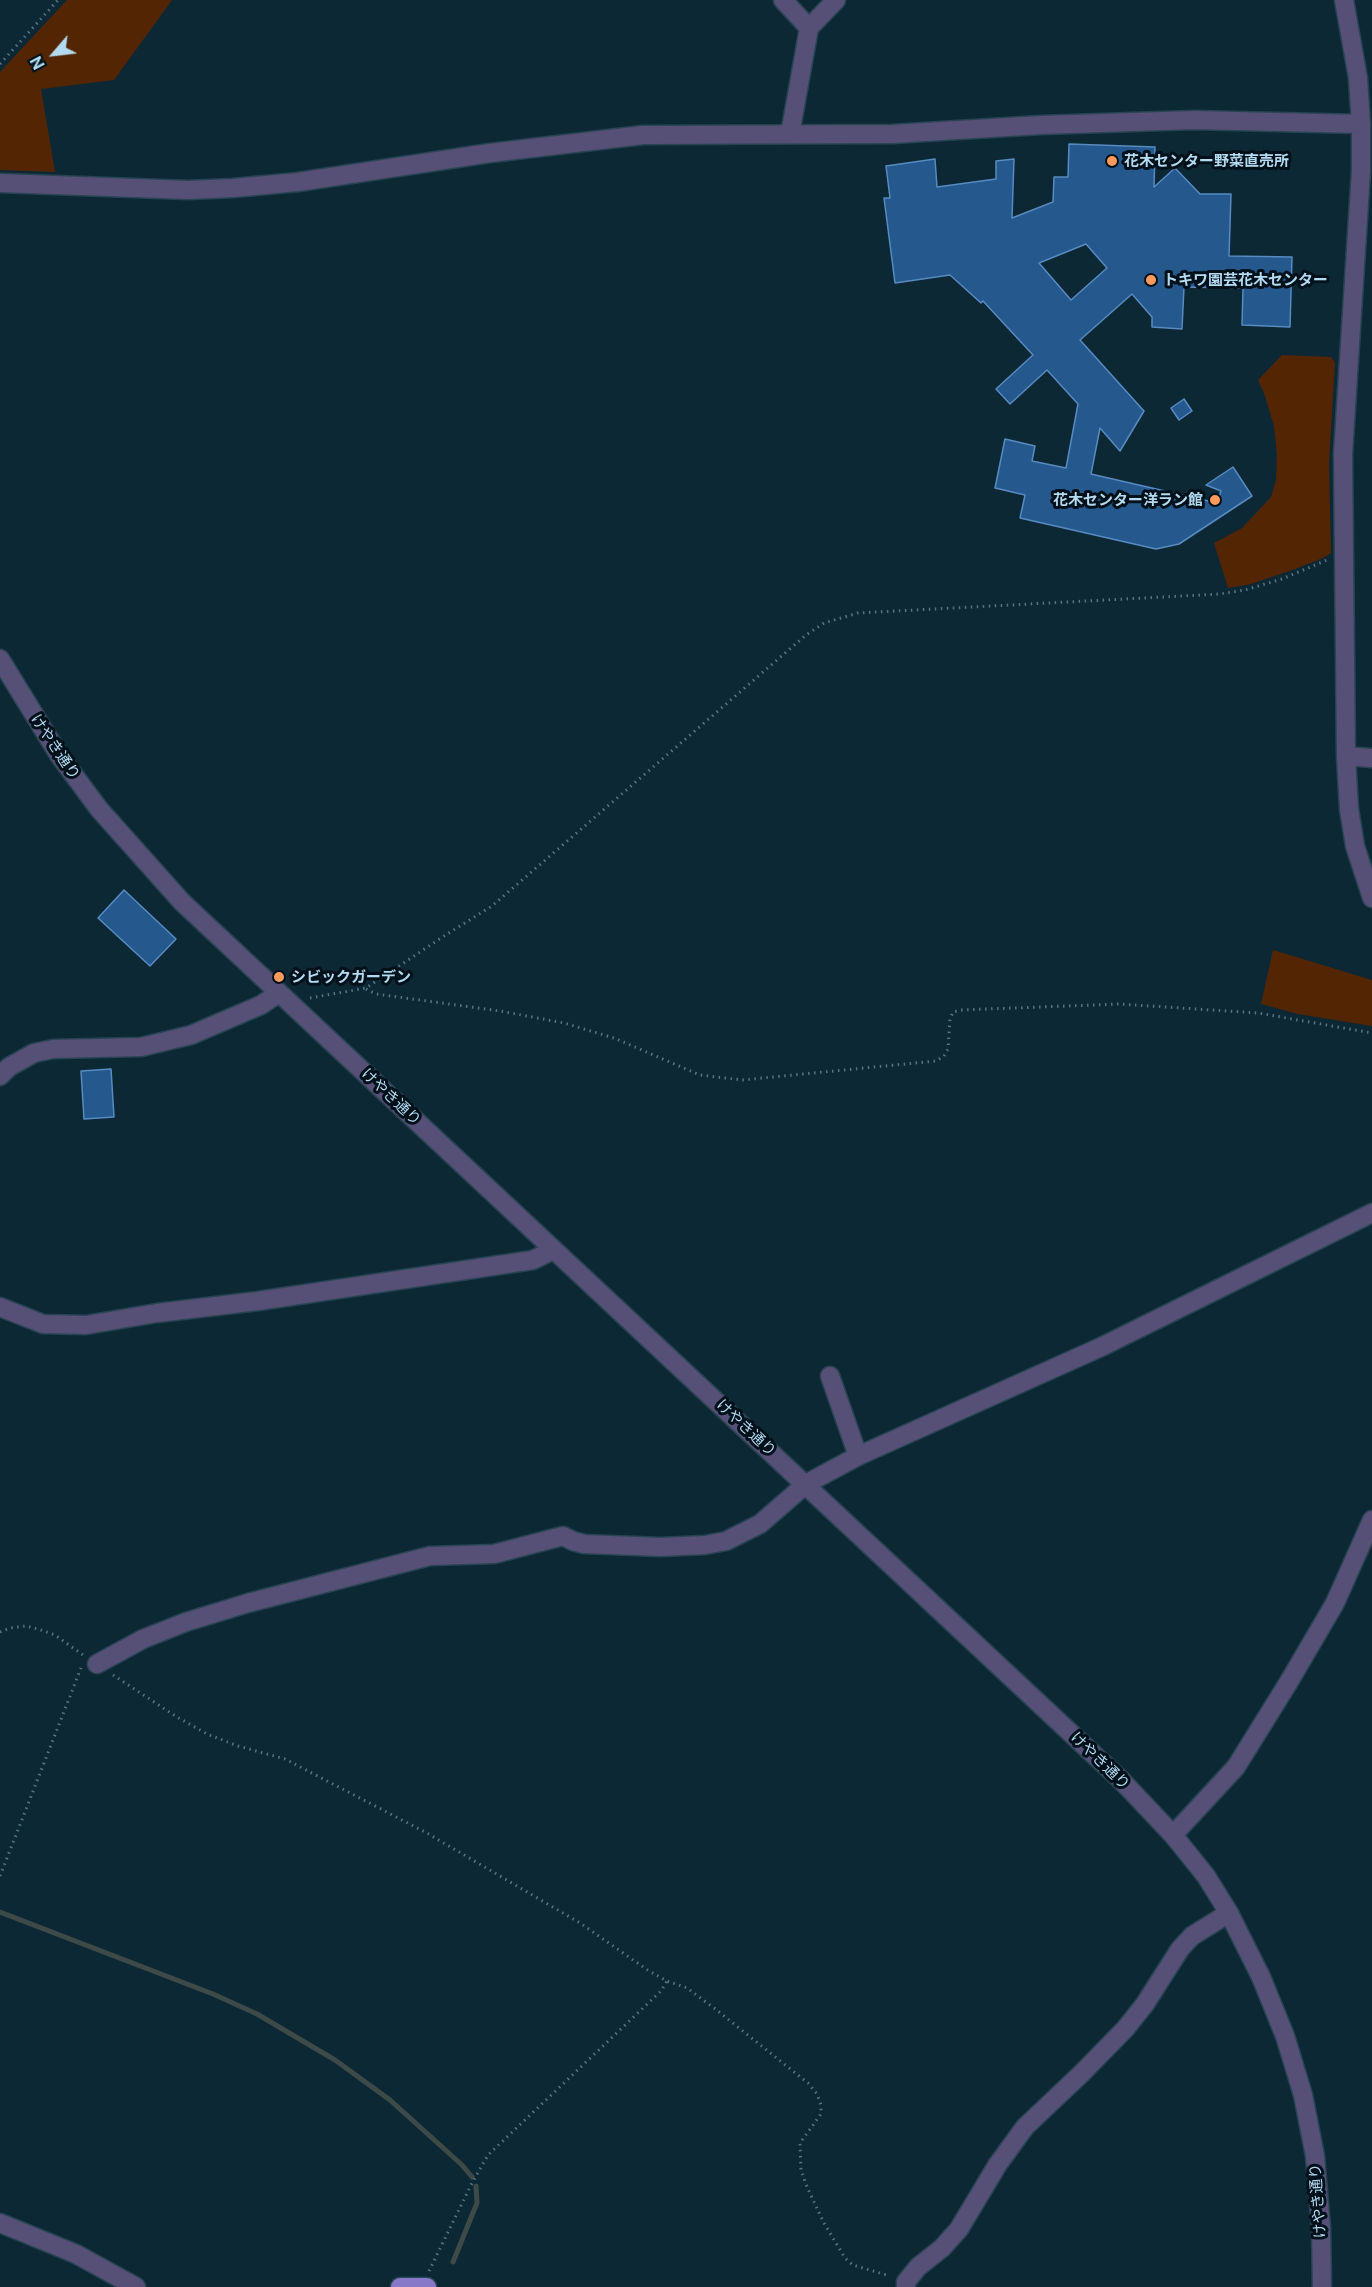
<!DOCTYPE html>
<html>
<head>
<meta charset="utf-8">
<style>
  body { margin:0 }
  #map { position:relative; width:1372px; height:2287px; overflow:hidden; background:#0d2835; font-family:"Public Sans",sans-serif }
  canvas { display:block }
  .north { position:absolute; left:24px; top:24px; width:60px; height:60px; -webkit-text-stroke:4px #00111c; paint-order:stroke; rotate:242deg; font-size:16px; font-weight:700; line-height:24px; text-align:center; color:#b3daef }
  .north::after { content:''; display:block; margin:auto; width:21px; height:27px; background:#b3daef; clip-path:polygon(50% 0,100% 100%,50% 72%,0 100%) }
</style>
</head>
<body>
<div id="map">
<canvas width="1372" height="2287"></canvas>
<div class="north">N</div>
</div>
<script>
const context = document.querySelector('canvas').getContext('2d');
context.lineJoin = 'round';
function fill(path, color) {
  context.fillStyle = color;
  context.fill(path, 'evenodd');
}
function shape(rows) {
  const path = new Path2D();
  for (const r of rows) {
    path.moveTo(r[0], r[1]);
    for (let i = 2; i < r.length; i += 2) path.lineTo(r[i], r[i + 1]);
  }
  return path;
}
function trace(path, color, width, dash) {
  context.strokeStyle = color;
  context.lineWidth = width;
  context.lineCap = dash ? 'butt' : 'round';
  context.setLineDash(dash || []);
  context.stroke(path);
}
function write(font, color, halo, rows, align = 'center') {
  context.font = font + ' "Public Sans","Noto Sans JP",sans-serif';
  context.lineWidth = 6;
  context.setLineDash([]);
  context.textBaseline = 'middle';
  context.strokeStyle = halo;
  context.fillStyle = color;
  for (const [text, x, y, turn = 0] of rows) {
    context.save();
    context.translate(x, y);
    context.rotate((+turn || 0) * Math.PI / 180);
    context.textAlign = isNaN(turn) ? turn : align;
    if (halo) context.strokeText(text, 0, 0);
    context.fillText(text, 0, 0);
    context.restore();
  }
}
fill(shape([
  [67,0,172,0,114,80,41,89,55,172,0,170,0,72],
  [1282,355,1331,357,1335,363,1329,464,1331,553,1323,558,1295,569,1251,584,1228,588,1214,543,1242,528,1271,497,1276,480,1277,455,1274,426,1265,396,1258,380],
  [1273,950,1372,980,1372,1026,1298,1014,1261,1004]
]), '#542502');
trace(shape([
  [0,1912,213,1994,257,2014,335,2060,390,2100,462,2165,472,2177],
  [453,2262,477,2203,476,2186]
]), '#3d4a48', 5);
const building = shape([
  [1069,144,1155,147,1154,187,1175,168,1200,194,1231,194,1229,256,1292,257,1290,327,1242,325,1243,288,1184,287,1182,329,1152,327,1152,317,1132,294,1080,340,1144,411,1120,451,1100,428,1091,474,1217,503,1221,491,1206,485,1233,467,1252,496,1179,544,1156,549,1020,518,1025,495,995,488,1005,439,1035,446,1032,461,1066,468,1078,404,1047,370,1010,404,996,389,1033,355,983,301,981,303,950,275,895,283,884,198,890,198,886,166,935,159,937,187,996,179,996,161,1014,159,1012,218,1053,202,1054,177,1068,177,1069,144],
  [1086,244,1107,268,1071,300,1039,263,1086,244],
  [1184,399,1192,411,1179,420,1171,408,1184,399],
  [124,890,176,939,150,966,98,918,124,890],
  [111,1069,114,1117,84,1119,81,1071,111,1069]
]);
fill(building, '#25588c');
trace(building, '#578bc2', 1.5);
const minor = shape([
  [783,0,809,28],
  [1344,0,1358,78,1361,124,1361,171,1343,454,1346,756,1349,809,1355,846,1372,898],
  [790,134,809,28,836,0],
  [0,183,188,190,233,188,298,182,490,153,643,135,892,134,1041,125,1194,120,1361,124],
  [0,659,59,755,99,809,182,902,1122,1781,1173,1835,1206,1876,1229,1913,1261,1977,1285,2036,1303,2095,1315,2156,1321,2228,1322,2287],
  [1346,756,1372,758],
  [0,1076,9,1067,34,1053,53,1049,141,1047,191,1035,261,1005,279,993],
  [0,1307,43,1324,86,1325,157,1313,258,1301,533,1260,553,1250],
  [830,1376,858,1456],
  [97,1664,143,1639,186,1622,248,1603,430,1556,494,1554,563,1536,573,1541,584,1544,661,1547,705,1545,726,1541,760,1524,806,1484,858,1456,1101,1347,1372,1213],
  [1173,1835,1236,1767,1290,1680,1335,1603,1372,1520],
  [0,2223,76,2254,136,2287],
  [906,2287,906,2282,918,2267,942,2248,959,2229,998,2164,1025,2127,1082,2073,1126,2028,1145,2004,1180,1949,1192,1936,1229,1913]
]);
const major = shape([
  [400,2287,427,2287]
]);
trace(minor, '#284453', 21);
trace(major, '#284453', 21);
trace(shape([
  [0,64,58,0],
  [366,989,376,994,500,1011,564,1023,614,1038,700,1075,742,1080,936,1061,944,1056,948,1049,950,1019,953,1012,961,1010,1119,1004,1258,1013,1372,1033],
  [310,998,366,988,444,936,492,906,806,635,824,623,858,613,1220,594,1245,590,1282,579,1327,560],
  [0,1632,10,1628,26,1626,38,1629,55,1635,83,1655],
  [113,1675,177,1717,207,1734,238,1746,285,1759,425,1832,580,1923,649,1971,667,1981,687,1988,714,2008,808,2083,817,2094,821,2105,821,2114,800,2143,801,2170,807,2187,824,2223,845,2258,853,2265,890,2276],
  [0,1876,81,1668],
  [429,2271,472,2183,488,2155,661,1991,667,1981]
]), '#557585', 3, [1.5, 4.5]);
trace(minor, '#575076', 18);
trace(major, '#8879c8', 18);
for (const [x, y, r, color] of [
  [1112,161,6,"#ff9a5b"],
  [1151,280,6,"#ff9a5b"],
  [1215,500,6,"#ff9a5b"],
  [279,977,6,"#ff9a5b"]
]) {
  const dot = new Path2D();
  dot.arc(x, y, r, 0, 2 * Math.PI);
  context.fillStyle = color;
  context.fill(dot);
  trace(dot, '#00111c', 2);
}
write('bold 15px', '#b3daef', '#00111c', [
  ["花木センター野菜直売所",1124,161],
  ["トキワ園芸花木センター",1163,280],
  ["花木センター洋ラン館",1203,500,"right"],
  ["シビックガーデン",291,977]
], 'left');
write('15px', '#b3daef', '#00111c', [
  ["けやき通り",55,747,56],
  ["けやき通り",391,1097,43],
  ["けやき通り",746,1428,43],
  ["けやき通り",1100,1761,44],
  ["けやき通り",1318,2201,-94]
]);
</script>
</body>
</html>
